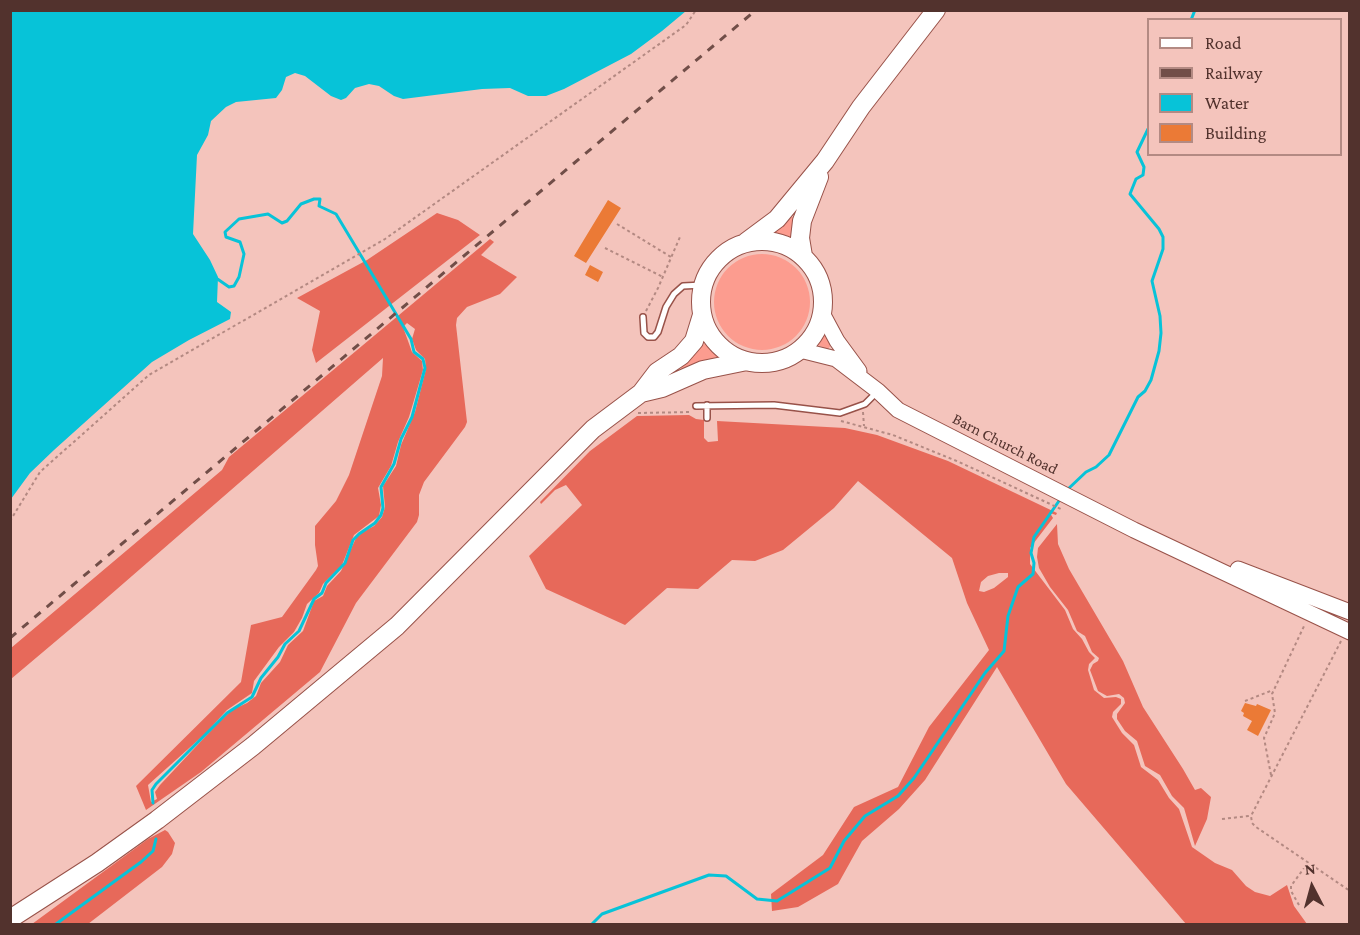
<!DOCTYPE html>
<html>
<head>
<meta charset="utf-8">
<style>
  body { margin:0 }
  #map { position:relative; width:1360px; height:935px; overflow:hidden; background:#f4c4bc; font-family:"Crimson Pro",serif }
  canvas { display:block }
  .frame { position:absolute; inset:0; border:12px solid #52322d; pointer-events:none }
  .legend { position:absolute; left:1147px; top:18px; width:195px; height:138px; box-sizing:border-box; background:#f4c4bc; border:2px solid #b38a83; margin:0; padding:8px 10px; list-style:none; font-size:18px; color:#52322d }
  .legend li { display:flex; align-items:center; gap:12px; height:30px }
  .legend b { width:30px; border:2px solid #b38a83 }
  .north { position:absolute; left:1282px; top:857px; width:60px; height:60px; -webkit-text-stroke:4px #f4c4bc; paint-order:stroke; rotate:354deg; font-size:16px; font-weight:700; line-height:24px; text-align:center; color:#52322d }
  .north::after { content:''; display:block; margin:auto; width:21px; height:27px; background:#52322d; clip-path:polygon(50% 0,100% 100%,50% 72%,0 100%) }
</style>
</head>
<body>
<div id="map">
<canvas width="1360" height="935"></canvas>
<div class="frame"></div>
<ul class="legend">
<li><b style="height:8px;background:#fff"></b>Road</li>
<li><b style="height:8px;background:#714e48"></b>Railway</li>
<li><b style="height:16px;background:#07c3d8"></b>Water</li>
<li><b style="height:16px;background:#eb7a36"></b>Building</li>
</ul>
<div class="north">N</div>
</div>
<script>
const context = document.querySelector('canvas').getContext('2d');
context.lineJoin = 'round';
function fill(path, color) {
  context.fillStyle = color;
  context.fill(path, 'evenodd');
}
function shape(rows) {
  const path = new Path2D();
  for (const r of rows) {
    if (r.length === 3) {
      path.moveTo(r[0] + r[2], r[1]);
      path.arc(r[0], r[1], r[2], 0, 2 * Math.PI);
      continue;
    }
    path.moveTo(r[0], r[1]);
    for (let i = 2; i < r.length; i += 2) path.lineTo(r[i], r[i + 1]);
  }
  return path;
}
function trace(path, color, width, dash) {
  context.strokeStyle = color;
  context.lineWidth = width;
  context.lineCap = dash ? 'butt' : 'round';
  context.setLineDash(dash || []);
  context.stroke(path);
}
function write(font, color, halo, rows, align = 'center') {
  context.font = font + ' "Crimson Pro",serif';
  context.lineWidth = 5;
  context.setLineDash([]);
  context.textBaseline = 'middle';
  context.strokeStyle = halo;
  context.fillStyle = color;
  for (const [text, x, y, turn = 0] of rows) {
    context.save();
    context.translate(x, y);
    context.rotate((+turn || 0) * Math.PI / 180);
    context.textAlign = isNaN(turn) ? turn : align;
    if (halo) context.strokeText(text, 0, 0);
    context.fillText(text, 0, 0);
    context.restore();
  }
}
fill(shape([
  [790,216,795,218,791,240,773,234],
  [762,302,48],
  [824,331,832,344,828,349,815,344],
  [706,342,719,356,682,370,681,368]
]), '#fc9c8f');
fill(shape([
  [437,213,458,220,480,235,316,363,312,350,320,311,297,298,367,260],
  [490,239,494,242,481,255,517,277,500,294,467,307,457,318,456,325,467,422,465,427,424,482,419,495,419,515,417,522,356,603,320,672,201,772,146,810,136,786,241,682,251,625,282,617,316,570,318,566,315,545,315,526,336,501,349,475,382,376,383,358,94,609,11,679,11,648,222,470,229,457],
  [407,323,415,329,412,339,416,350,425,359,426,369,415,412,401,445,396,466,383,486,385,507,382,517,374,526,363,532,356,538,341,571,327,586,323,596,314,601,303,631,288,645,280,662,261,683,256,696,247,703,232,710,219,722,160,785,155,792,157,799,151,802,148,785,206,733,227,710,252,693,254,681,279,647,294,632,302,618,307,604,319,593,323,584,342,565,354,535,379,516,381,505,378,488,391,466,398,442,409,417,423,370,422,361,412,352,403,327],
  [689,415,696,419,704,420,704,438,708,442,718,441,717,421,845,428,877,435,948,461,1057,513,1056,515,1050,513,1053,518,1030,548,1030,564,1065,610,1073,629,1082,639,1089,652,1095,658,1089,664,1088,670,1094,690,1104,698,1116,697,1121,699,1121,704,1113,712,1112,717,1122,733,1134,745,1141,767,1158,780,1169,798,1179,809,1192,847,1215,863,1232,870,1246,886,1255,892,1270,896,1287,885,1294,906,1307,924,1186,924,1066,784,997,667,925,780,899,809,862,841,838,884,798,907,772,911,771,894,823,855,854,807,898,787,929,727,989,650,967,603,952,558,858,481,834,508,783,550,755,561,732,560,698,589,667,588,625,625,546,589,529,556,582,505,566,485,555,490,541,504,540,502,590,451,637,416],
  [999,573,1008,573,1008,577,994,588,984,592,979,591,981,582,988,576],
  [1057,524,1058,544,1069,569,1123,661,1143,707,1183,769,1195,790,1201,788,1211,797,1207,819,1195,846,1184,808,1172,796,1160,775,1145,766,1137,741,1125,731,1117,719,1117,714,1125,703,1124,698,1119,694,1107,696,1098,691,1090,670,1093,664,1098,661,1099,658,1092,652,1085,636,1077,631,1068,610,1050,587,1039,568,1037,557,1038,548],
  [165,830,168,832,175,843,172,854,162,867,88,924,32,924,148,839]
]), '#e7695a');
fill(shape([
  [11,10,686,10,686,11,662,31,631,54,564,89,546,96,528,96,510,88,482,89,403,99,394,96,379,86,369,84,355,88,346,98,341,100,331,96,305,76,295,73,286,77,282,90,276,98,236,102,226,107,211,121,208,135,197,155,193,234,210,260,218,277,217,302,231,312,230,319,189,340,152,362,54,450,30,473,11,499]
]), '#07c3d8');
trace(shape([
  [1191,20,1195,10],
  [1067,490,1086,472,1096,467,1109,455,1138,397,1145,391,1151,380,1159,351,1161,333,1160,316,1152,281,1163,249,1163,237,1159,229,1130,194,1136,179,1143,175,1144,167,1137,152,1148,129],
  [153,803,152,790,156,784,227,713,252,697,261,678,278,657,285,644,299,631,314,599,322,593,326,583,345,563,353,540,359,534,375,523,381,515,383,508,381,487,394,464,401,439,412,417,425,368,423,359,414,352,411,339,336,214,319,206,320,199,314,199,301,204,287,221,282,223,268,214,239,219,225,232,226,237,240,242,244,254,239,277,234,286,229,287,216,278],
  [56,924,141,862,153,851,156,839],
  [592,924,602,914,709,875,726,876,757,899,777,901,830,868,844,841,865,816,898,796,914,778,985,673,1004,651,1008,616,1018,587,1033,574,1034,563,1031,553,1034,537,1061,498]
]), '#07c3d8', 3);
fill(shape([
  [608,200,621,208,586,263,574,256],
  [590,265,603,272,598,282,585,275],
  [1245,703,1256,706,1257,704,1271,710,1258,736,1247,730,1252,721,1243,716,1244,713,1241,711]
]), '#eb7a36');
const lane = shape([
  [643,317,644,333,648,337,654,337,658,332,666,307,674,294,683,286,703,285],
  [707,405,707,418],
  [696,406,774,405,840,413,865,404,876,393]
]);
const secondary = shape([
  [822,313,837,341,859,371],
  [800,350,836,359,878,391,898,410,1134,530,1350,632],
  [1238,569,1350,612]
]);
const highway = shape([
  [762,302,61],
  [746,242,777,219,825,161,861,107,936,10],
  [803,256,800,238,802,221,819,177],
  [641,393,662,388,703,370,747,361],
  [10,919,97,863,157,820,253,746,397,626,593,429,641,393,657,372,681,356,694,341,702,315]
]);
trace(lane, '#985249', 8);
trace(secondary, '#985249', 17);
trace(highway, '#985249', 20);
trace(shape([
  [617,224,671,257],
  [605,248,663,277],
  [646,311,658,288,680,237],
  [863,412,864,426],
  [638,413,692,412],
  [841,421,893,435,959,462,1061,509],
  [10,521,40,472,149,375,385,239,686,25,696,10],
  [1341,641,1251,816,1252,823,1256,827,1350,891],
  [1245,701,1273,690],
  [1271,775,1264,738,1275,713,1272,694,1305,624],
  [1222,819,1249,816],
  [1299,905,1291,891,1291,886,1307,864]
]), '#b38982', 2, [3, 3]);
trace(lane, '#fff', 5);
trace(secondary, '#fff', 15);
trace(highway, '#fff', 18);
trace(shape([
  [10,638,756,10]
]), '#714e48', 3, [8, 8]);
write('16px', '#52322d', '#f4c4bc', [
  ["Barn Church Road",1005,444,27]
]);
</script>
</body>
</html>
